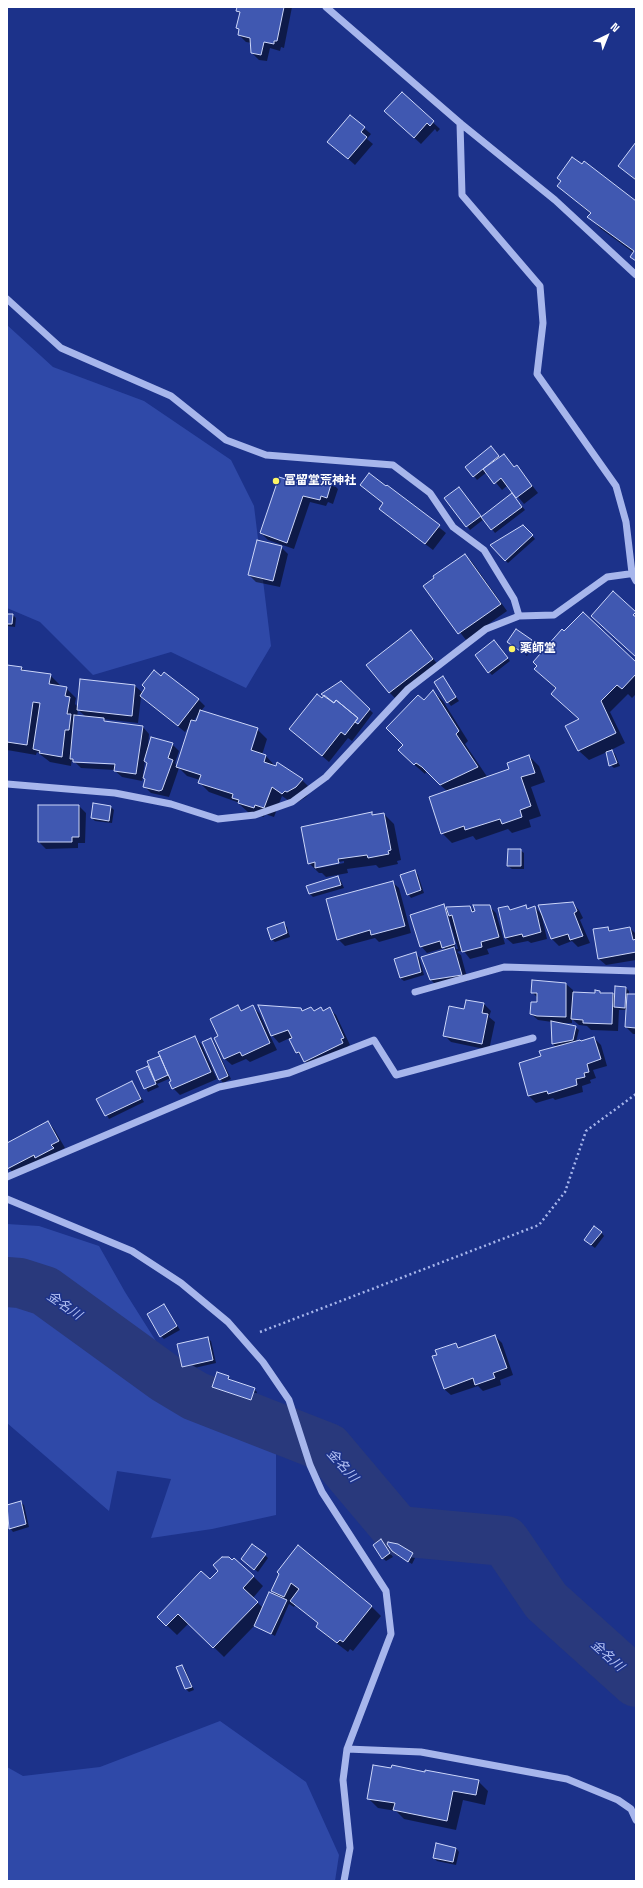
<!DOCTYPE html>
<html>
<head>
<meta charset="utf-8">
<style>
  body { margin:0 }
  #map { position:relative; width:643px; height:1888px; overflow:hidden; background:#1c328a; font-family:"Space Grotesk",sans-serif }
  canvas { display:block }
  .frame { position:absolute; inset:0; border:8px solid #fff; pointer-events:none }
  .north { position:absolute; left:587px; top:16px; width:40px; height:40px; -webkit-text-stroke:3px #1c328a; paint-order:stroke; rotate:43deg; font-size:11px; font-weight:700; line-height:16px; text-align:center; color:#fff }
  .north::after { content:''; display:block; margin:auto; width:14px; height:18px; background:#fff; clip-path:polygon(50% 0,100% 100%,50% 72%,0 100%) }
</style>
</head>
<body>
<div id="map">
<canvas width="643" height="1888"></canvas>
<div class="frame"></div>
<div class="north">N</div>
</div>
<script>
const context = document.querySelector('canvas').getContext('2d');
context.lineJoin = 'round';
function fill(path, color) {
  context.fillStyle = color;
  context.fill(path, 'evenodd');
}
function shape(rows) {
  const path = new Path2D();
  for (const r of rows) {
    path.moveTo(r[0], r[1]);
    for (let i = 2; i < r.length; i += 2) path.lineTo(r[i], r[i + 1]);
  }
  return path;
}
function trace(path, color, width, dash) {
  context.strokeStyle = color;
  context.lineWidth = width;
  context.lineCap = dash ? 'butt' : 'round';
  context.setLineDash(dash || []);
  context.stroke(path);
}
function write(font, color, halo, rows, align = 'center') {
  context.font = font + ' "Space Grotesk","Noto Sans JP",sans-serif';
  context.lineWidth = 3;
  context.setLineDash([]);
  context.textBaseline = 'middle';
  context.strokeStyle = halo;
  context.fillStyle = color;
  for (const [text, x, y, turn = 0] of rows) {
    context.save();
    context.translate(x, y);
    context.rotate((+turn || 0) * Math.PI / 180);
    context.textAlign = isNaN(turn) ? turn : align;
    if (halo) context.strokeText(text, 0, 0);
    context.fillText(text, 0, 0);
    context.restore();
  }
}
fill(shape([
  [7,325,53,367,144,401,231,460,254,506,271,646,246,688,171,652,93,675,40,622,7,608],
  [7,1224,39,1226,99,1246,125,1292,178,1376,216,1412,276,1431,276,1515,212,1529,151,1538,171,1479,117,1471,109,1511,7,1423],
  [220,1721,306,1782,339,1855,335,1881,7,1881,7,1767,23,1776,100,1767]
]), '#2f49a8');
fill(shape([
  [238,7,292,7,284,48,281,47,280,51,270,48,267,61,259,60,252,53,252,43,246,42,239,35,240,30,237,28,240,14,237,11],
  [402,93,440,129,437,132,435,129,421,144,385,111],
  [364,128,371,134,367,139,373,144,355,165,336,148],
  [636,144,636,181,619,166],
  [558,186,636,202,636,261,631,257,634,253,601,229,589,217,591,214],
  [494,451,500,458,504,455,515,468,517,466,538,493,524,504,508,485,502,490,487,472,477,480,474,476],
  [331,482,338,489,333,504,328,502,326,506,310,502,294,549,268,540,261,533,303,486],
  [361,485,387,488,388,486,446,533,433,550,387,515,380,508,384,504],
  [462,492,482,518,515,498,525,510,495,533,484,519,470,530,446,498],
  [526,529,535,539,508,563,492,546],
  [281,547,288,554,280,587,256,582,249,575],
  [465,555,472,562,507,611,466,640,424,586],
  [7,615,13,615,16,618,15,627,7,626],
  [411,631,439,666,396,699,389,692],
  [565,632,636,663,636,694,632,698,628,694,610,712,625,743,611,750,615,754,620,766,614,768,610,765,607,752,589,760,579,751,567,726,580,720,556,689,535,669],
  [531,641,534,644,527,656,508,642],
  [497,645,510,661,492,675,489,672],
  [7,666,21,667,26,672,50,675,60,685,60,687,66,688,76,698,75,704,78,707,81,680,135,686,143,693,161,677,198,699,205,706,201,711,257,729,267,739,262,755,266,756,276,767,278,763,302,780,312,790,306,797,298,802,292,803,282,796,274,817,265,814,264,817,249,813,237,802,209,792,200,783,200,780,187,776,179,768,169,797,151,793,144,786,146,780,143,777,142,781,122,777,114,770,81,768,72,759,71,766,50,762,37,752,36,755,7,750],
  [141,697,185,732,190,725,177,766,175,763,179,751,172,744,148,747,149,734,143,727,108,723,103,719,138,723],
  [78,710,84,715,86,717,77,717],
  [199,713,197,723,193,722],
  [255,734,257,734,250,755,248,754],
  [77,761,120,763,120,765,77,763],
  [145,761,148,764,145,775,143,775],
  [443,678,459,701,451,706,448,702],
  [341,682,373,713,352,741,348,738,329,762,290,729],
  [433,691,443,701,468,741,465,744,488,778,511,769,529,756,539,766,545,782,531,787,541,816,529,820,531,827,512,833,508,829,476,840,473,836,452,843,442,833,448,792,426,772,425,774,409,760,404,745,424,702],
  [79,806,86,813,85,843,78,843,78,848,46,849,39,842],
  [111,807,114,810,112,823,95,821,92,818],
  [371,813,374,816,384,814,394,824,401,860,397,861,398,864,379,868,376,865,347,869,348,873,326,877,322,873,319,873,309,863],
  [344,861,344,863,319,868,317,866],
  [520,850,524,853,524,869,512,869,508,866],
  [415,871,418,875,424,893,411,898,408,894],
  [338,878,341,881,344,888,313,897,310,894],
  [392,882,399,888,411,933,379,942,375,938,345,946,338,939],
  [572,903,579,910,583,918,580,920,590,943,578,947,572,941,559,946,552,939,544,917,542,917,547,939,531,943,528,941,513,944,506,938,508,907,512,910,526,907,528,909,535,907,543,916],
  [444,906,446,908,470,907,476,913,489,906,496,913,505,944,487,949,489,954,470,959,463,950,457,952,461,955,468,981,438,987,431,980,447,951,444,948,427,953,421,946],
  [445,912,447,912,458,949,456,949],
  [283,923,287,927,290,937,275,942,271,939],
  [608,928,612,931,630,928,636,934,636,960,606,965,599,959],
  [415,954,419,957,424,975,404,981,400,978],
  [566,984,573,990,573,993,596,994,600,992,602,994,613,994,615,997,626,988,629,991,629,995,636,995,636,1034,633,1034,626,1027,627,1010,619,1010,618,1031,591,1030,587,1026,579,1025,572,1019,572,1023,560,1023,575,1027,579,1030,576,1042,594,1038,601,1045,607,1066,593,1070,596,1078,590,1080,591,1083,582,1086,583,1092,555,1100,553,1098,536,1103,529,1096,520,1064,542,1057,556,1047,553,1044,552,1022,538,1020,531,1014,538,1003,538,998,532,992],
  [467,1001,484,1004,491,1011,489,1017,495,1022,489,1050,451,1042,444,1035,465,1011],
  [238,1006,243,1011,252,1006,259,1013,277,1050,250,1062,246,1059,232,1065,225,1059],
  [311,1008,315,1012,321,1008,324,1011,329,1009,336,1015,350,1045,348,1046,349,1050,311,1068,297,1052,290,1038,279,1043,271,1034,301,1009,303,1012],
  [194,1037,201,1044,217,1079,180,1095,173,1088,171,1078,157,1084,159,1087,148,1092,138,1072,150,1066],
  [211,1039,214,1043,231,1079,223,1083,220,1079],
  [132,1082,144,1102,109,1119,98,1099],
  [48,1122,54,1129,65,1148,57,1152,60,1155,15,1175,7,1166,7,1144],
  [601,1232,604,1236,595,1248,588,1243],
  [164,1305,180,1330,164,1339,161,1336],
  [495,1336,502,1343,513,1375,500,1380,501,1385,483,1391,478,1386,451,1395,444,1389,438,1355,456,1344,460,1348],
  [207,1338,211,1341,216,1363,186,1370,183,1367,178,1345],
  [228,1377,231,1380,254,1389,257,1392,254,1403,216,1390,213,1387],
  [20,1502,24,1505,29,1527,13,1532,10,1528,7,1517,7,1506],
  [381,1541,393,1557,386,1561,383,1558],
  [396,1554,412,1554,415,1558,412,1564],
  [265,1555,268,1558,258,1572,242,1559],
  [280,1574,371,1606,381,1616,353,1651,350,1649,348,1652,327,1636,317,1626,319,1624,295,1605,294,1607,289,1604,275,1636,255,1625,224,1657,189,1623,177,1635,158,1617,210,1580,253,1576,263,1586,253,1598,263,1608,279,1598,272,1591],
  [182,1666,185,1669,194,1690,189,1692,186,1689,178,1668],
  [392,1769,478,1781,488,1791,485,1805,463,1800,456,1830,404,1819,396,1811,378,1808,368,1798],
  [436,1845,456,1848,459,1852,456,1865,437,1861,434,1858]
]), '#0007');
trace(shape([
  [7,1282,20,1283,45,1291,165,1378,195,1396,328,1448,398,1531,505,1541,546,1601,636,1682]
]), '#29397c', 50);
const building = shape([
  [237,7,284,7,277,41,274,41,274,44,264,42,261,55,251,53,250,38,238,35,239,29,236,28,240,12,236,11,237,7],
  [402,92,434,121,430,126,427,123,414,138,384,111,402,92],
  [350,115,365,127,361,132,367,137,348,159,327,142,350,115],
  [636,142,636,180,618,166,636,142],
  [572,157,582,164,584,161,636,201,636,261,630,257,634,251,587,217,591,213,557,186,561,181,557,178,572,157],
  [491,446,499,456,473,477,465,467,491,446],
  [504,454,514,467,517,465,532,486,516,498,501,478,494,484,483,469,504,454],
  [369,473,386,486,387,485,440,525,425,544,379,509,383,503,360,485,369,473],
  [305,475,332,481,327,498,321,496,320,500,303,496,287,543,260,533,279,477,302,484,305,475],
  [459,487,481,516,466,527,444,498,459,487],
  [512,493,522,507,491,530,481,517,512,493],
  [523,525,533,535,505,561,490,545,523,525],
  [257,540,282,546,273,581,248,575,257,540],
  [465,554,501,604,458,634,423,586,434,578,433,576,465,554],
  [613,591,636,612,633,615,636,617,636,657,591,616,613,591],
  [583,612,636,662,636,674,622,689,617,685,601,701,616,733,578,751,565,726,579,719,551,694,556,688,534,669,537,666,533,662,562,629,564,631,583,612],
  [7,614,13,614,12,624,7,624,7,614],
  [516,629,532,640,523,653,507,642,516,629],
  [411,630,433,659,389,693,366,665,411,630],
  [494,640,508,658,488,673,475,655,494,640],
  [7,665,22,667,21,670,51,674,49,684,67,687,65,696,70,697,67,714,71,714,69,730,65,730,62,757,39,753,40,751,33,749,40,703,33,702,27,745,7,742,7,665],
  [154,670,161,676,164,672,199,699,178,726,140,696,145,688,142,685,154,670],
  [443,676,456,697,447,703,434,682,443,676],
  [80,679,135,685,132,716,77,710,80,679],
  [341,681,370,709,358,724,355,722,358,718,336,700,334,703,321,694,341,681],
  [433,690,459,731,456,734,478,767,440,785,422,767,416,763,414,765,398,750,403,745,386,728,418,695,424,700,433,690],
  [317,694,322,698,324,695,334,703,336,700,358,718,345,735,341,732,322,756,289,729,317,694],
  [200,710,258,728,251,750,266,755,264,762,276,766,277,762,303,779,296,787,287,792,285,791,282,794,272,787,264,808,255,805,254,808,238,803,239,800,232,798,233,794,198,783,201,775,176,767,191,720,196,721,200,710],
  [74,715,104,718,104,721,143,726,136,774,114,771,115,764,73,762,73,759,70,759,74,715],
  [151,737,173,743,168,758,173,760,162,790,159,791,143,787,145,779,143,778,147,763,144,761,151,737],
  [612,750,617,763,609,766,606,752,612,750],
  [529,755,535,773,521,777,531,806,520,810,522,817,502,824,500,819,465,830,464,826,441,834,429,797,509,769,507,763,529,755],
  [93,803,111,806,109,821,91,818,93,803],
  [38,805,79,805,79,837,72,837,72,842,38,842,38,805],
  [372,812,372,815,384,813,391,850,388,851,389,854,368,858,367,855,338,859,339,863,315,868,315,862,308,864,301,827,372,812],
  [508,849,521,849,521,866,507,866,508,849],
  [415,870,421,890,407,895,400,875,415,870],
  [338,876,341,885,309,894,306,886,338,876],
  [393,881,405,926,371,935,370,930,337,940,326,899,393,881],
  [573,902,577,911,574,913,583,936,570,940,568,934,551,939,538,905,573,902],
  [444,904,455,944,442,948,440,941,420,947,410,915,444,904],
  [473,905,490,905,499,937,481,942,482,947,462,952,452,915,449,916,446,907,470,906,472,912,475,911,473,905],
  [526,905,527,909,535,906,541,932,523,937,522,934,505,938,498,908,508,906,510,910,526,905],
  [284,922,287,933,271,940,267,928,284,922],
  [608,927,609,931,630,927,633,940,636,939,636,952,598,959,593,929,608,927],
  [454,947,462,975,430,980,421,957,454,947],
  [416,952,421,972,400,978,394,959,416,952],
  [532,980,566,983,566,1017,537,1016,530,1014,531,1002,537,1002,537,993,531,993,532,980],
  [615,986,626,987,625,1008,614,1007,615,986],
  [595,990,600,991,600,993,613,993,612,1024,583,1023,583,1020,571,1019,573,992,595,993,595,990],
  [627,994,636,994,636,1028,625,1027,627,994],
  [466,1000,484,1003,482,1013,488,1014,482,1044,443,1036,449,1006,464,1009,466,1000],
  [238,1005,241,1011,253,1005,270,1043,242,1056,240,1052,224,1059,214,1038,218,1036,210,1019,238,1005],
  [258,1005,301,1008,302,1011,311,1007,314,1011,321,1007,323,1011,330,1007,344,1038,341,1039,343,1043,304,1062,299,1052,296,1053,289,1039,292,1038,288,1030,271,1036,258,1005],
  [551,1021,576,1026,573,1040,552,1044,551,1021],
  [195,1036,211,1072,172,1089,169,1082,171,1081,158,1052,195,1036],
  [594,1037,601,1059,587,1064,589,1072,584,1073,585,1077,576,1079,577,1085,548,1094,547,1091,528,1096,519,1063,541,1056,539,1051,580,1040,581,1041,594,1037],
  [211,1038,228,1076,219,1080,202,1042,211,1038],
  [160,1056,168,1075,155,1081,147,1061,160,1056],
  [148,1066,156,1084,144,1089,136,1071,148,1066],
  [132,1081,141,1099,105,1116,96,1099,132,1081],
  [48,1121,59,1141,51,1145,54,1148,35,1158,34,1155,7,1169,7,1143,48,1121],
  [594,1226,602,1232,591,1245,584,1240,594,1226],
  [164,1304,177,1326,160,1337,147,1314,164,1304],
  [495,1335,507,1368,493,1373,495,1378,475,1385,473,1378,444,1389,432,1356,437,1355,435,1350,456,1343,458,1348,495,1335],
  [208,1337,213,1360,182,1367,177,1344,208,1337],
  [217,1372,229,1376,228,1379,255,1388,251,1400,212,1387,217,1372],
  [21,1501,26,1524,9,1529,7,1505,21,1501],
  [381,1539,390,1553,382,1559,373,1545,381,1539],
  [388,1542,398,1544,413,1553,408,1562,392,1551,387,1544,388,1542],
  [252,1544,266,1554,254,1570,241,1559,252,1544],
  [298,1545,372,1606,343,1642,340,1640,337,1643,316,1627,318,1623,290,1601,299,1589,291,1583,284,1597,271,1591,279,1574,277,1572,298,1545],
  [222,1557,229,1557,232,1560,234,1558,254,1576,243,1588,258,1602,213,1648,178,1614,166,1626,157,1617,201,1571,210,1579,218,1571,213,1565,222,1557],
  [269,1592,287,1600,271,1634,254,1626,269,1592],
  [182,1665,192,1687,185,1689,176,1667,182,1665],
  [373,1765,391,1768,392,1765,425,1772,425,1770,479,1780,476,1795,453,1791,447,1821,393,1810,395,1803,367,1799,373,1765],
  [436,1843,456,1848,453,1862,433,1858,436,1843]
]);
fill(building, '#4058b1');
trace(building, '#ccd6f9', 1);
trace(shape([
  [260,1332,539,1225,565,1192,586,1131,636,1094]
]), '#a7b6ec', 2.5, [2, 3]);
trace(shape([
  [326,7,460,123,555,200,636,275],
  [460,123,462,195,540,286,543,323,537,374,616,486,626,522,632,573,636,581],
  [7,299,61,348,171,396,226,440,266,455,393,465,430,493,453,527,484,550,514,599,519,616],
  [7,784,115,793,171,804,218,819,255,815,292,802,326,777,408,689,486,629,519,616,554,615,607,577,636,573],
  [415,992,504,967,636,971],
  [7,1177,219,1087,289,1073,374,1040,396,1075,533,1038],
  [7,1199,132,1251,181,1283,228,1322,263,1362,289,1400,310,1465,322,1492,386,1591,391,1634,347,1749,343,1780,350,1848,344,1881],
  [347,1749,421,1752,567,1779,618,1800,631,1809,636,1820]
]), '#a7b6ec', 7);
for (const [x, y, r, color] of [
  [276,481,4,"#fdf565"],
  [512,649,4,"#fdf565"]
]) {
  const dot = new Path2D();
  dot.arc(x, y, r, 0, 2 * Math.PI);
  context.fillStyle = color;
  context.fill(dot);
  trace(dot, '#1c328a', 1.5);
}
write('bold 12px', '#fff', '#1c328a', [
  ["冨留堂荒神社",284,481],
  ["薬師堂",520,649]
], 'left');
write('italic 13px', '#b3c1f4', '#1c328a', [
  ["金名川",64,1306,35],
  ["金名川",342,1466,48],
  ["金名川",607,1656,42]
]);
</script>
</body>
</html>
